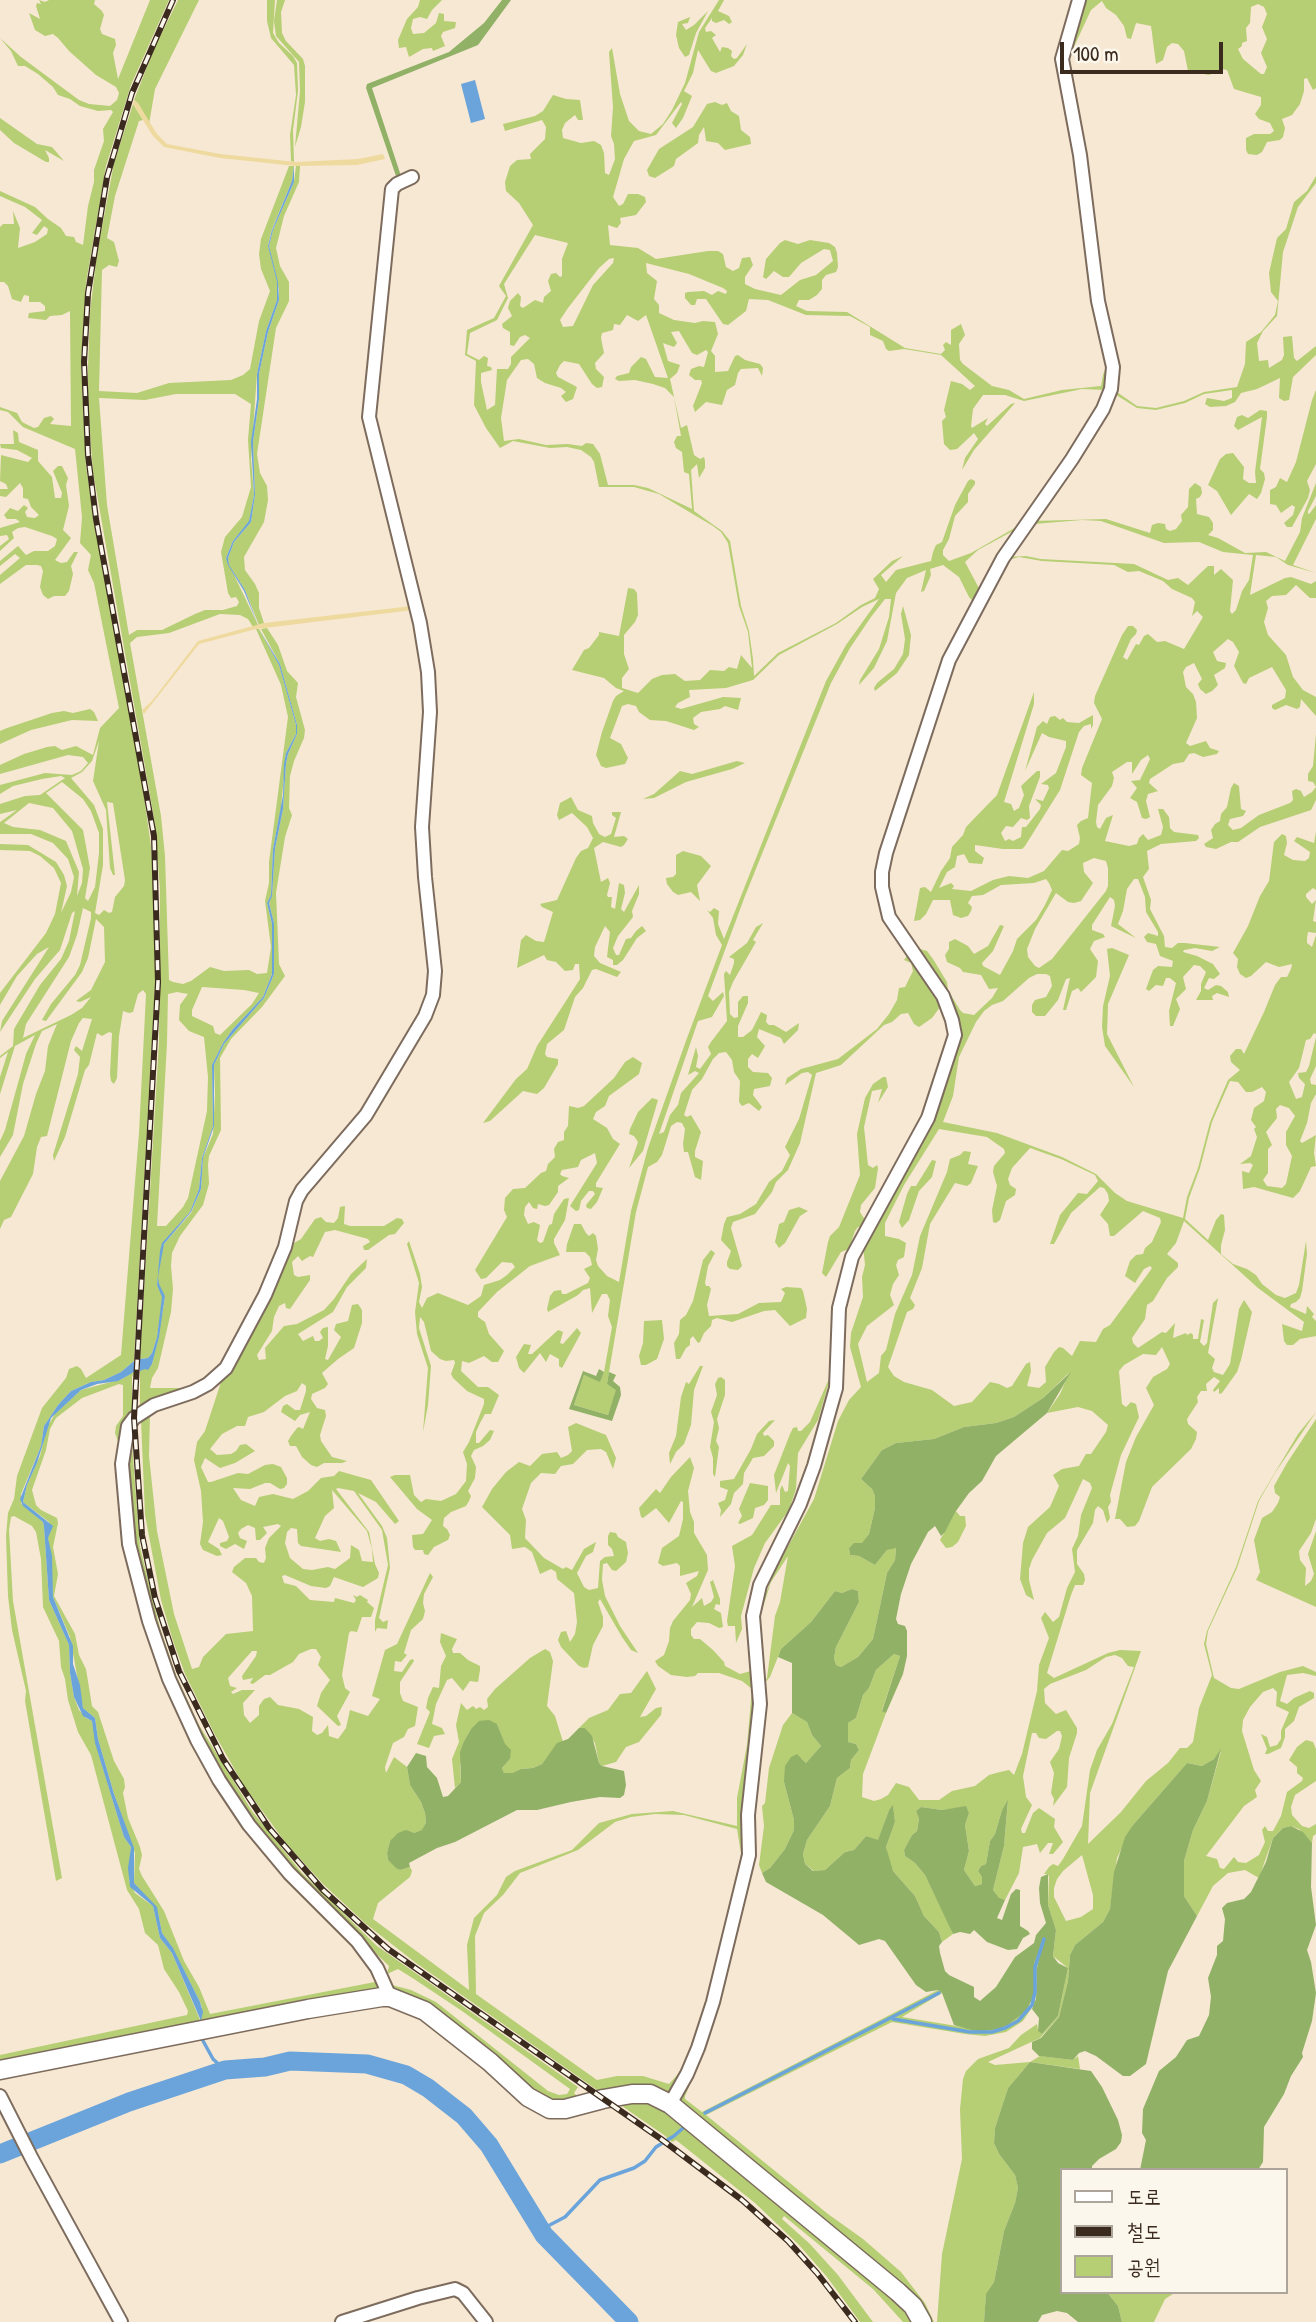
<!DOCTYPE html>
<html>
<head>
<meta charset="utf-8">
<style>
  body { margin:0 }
  #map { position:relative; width:1316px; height:2322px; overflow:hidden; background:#f7e8d3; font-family:"Patrick Hand","Poor Story",sans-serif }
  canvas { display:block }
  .legend { position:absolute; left:1060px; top:2168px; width:228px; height:126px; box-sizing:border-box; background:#fbf7ec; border:2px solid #aea59a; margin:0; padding:9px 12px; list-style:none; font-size:21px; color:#3b2a1e }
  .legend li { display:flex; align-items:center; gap:14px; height:35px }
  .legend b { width:35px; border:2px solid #aea59a }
  .scale { position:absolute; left:1060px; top:42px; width:163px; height:32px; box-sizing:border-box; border:4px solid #3b2a1e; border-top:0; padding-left:9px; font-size:21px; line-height:24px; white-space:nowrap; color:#3b2a1e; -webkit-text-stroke:5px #fbf7ec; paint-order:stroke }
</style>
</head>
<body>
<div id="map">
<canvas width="1316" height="2322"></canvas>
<ul class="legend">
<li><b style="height:9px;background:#fff"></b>도로</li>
<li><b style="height:9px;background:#3b2a1e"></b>철도</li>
<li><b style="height:19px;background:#b6ce74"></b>공원</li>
</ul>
<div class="scale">100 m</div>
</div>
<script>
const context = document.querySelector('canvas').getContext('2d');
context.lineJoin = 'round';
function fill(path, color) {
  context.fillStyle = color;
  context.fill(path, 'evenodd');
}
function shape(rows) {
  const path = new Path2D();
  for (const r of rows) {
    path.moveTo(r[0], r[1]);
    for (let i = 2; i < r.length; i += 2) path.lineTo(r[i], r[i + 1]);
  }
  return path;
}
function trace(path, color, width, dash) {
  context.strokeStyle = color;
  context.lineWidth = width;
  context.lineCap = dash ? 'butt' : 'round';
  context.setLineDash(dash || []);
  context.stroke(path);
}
fill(shape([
  [39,0,45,2,49,0,95,0,94,4,102,11,104,15,100,29,102,34,115,39,116,45,113,53,118,79,150,0,169,0,131,85,106,166,86,283,81,363,86,466,93,512,141,775,151,846,155,905,155,985,134,1361,121,1372,104,1380,91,1382,71,1391,58,1405,44,1426,41,1446,21,1494,21,1503,43,1522,44,1527,49,1600,69,1645,70,1673,74,1697,79,1710,86,1718,92,1721,99,1755,119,1821,124,1837,131,1847,129,1881,135,1893,153,1906,160,1938,172,1953,200,2020,202,2007,200,2002,173,1949,162,1933,158,1913,141,1891,134,1883,135,1853,114,1794,98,1739,95,1718,83,1708,70,1637,53,1597,48,1538,49,1522,23,1502,27,1485,40,1456,47,1427,55,1414,81,1390,122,1379,135,1371,132,1377,132,1417,120,1447,115,1433,116,1426,123,1416,123,1385,119,1384,82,1398,56,1418,50,1429,46,1450,32,1490,36,1505,41,1510,57,1518,58,1523,53,1547,58,1574,54,1596,75,1634,79,1655,86,1669,92,1706,98,1712,114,1761,124,1779,125,1787,123,1793,128,1818,140,1847,142,1855,139,1869,142,1876,164,1911,184,1961,199,1987,210,2014,380,1981,381,1988,0,2061,0,2055,187,2015,188,2011,179,1992,164,1969,158,1945,145,1933,139,1909,127,1890,91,1755,78,1732,68,1700,65,1679,61,1667,59,1641,43,1607,41,1559,36,1532,32,1526,14,1516,11,1517,9,1530,13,1601,62,1878,56,1881,25,1701,26,1691,12,1630,8,1596,6,1536,8,1513,14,1499,17,1476,42,1408,66,1378,69,1369,77,1366,81,1369,86,1378,121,1355,139,1133,146,994,143,990,138,994,133,1012,129,1013,123,1011,119,1036,117,1078,114,1084,111,1081,110,1074,112,1033,109,1032,102,1036,97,1033,89,1065,85,1070,65,1137,54,1161,53,1155,78,1074,80,1057,74,1050,76,1046,82,1051,92,1019,83,1018,79,1023,71,1041,47,1136,41,1137,37,1147,33,1174,11,1217,4,1220,0,1229,0,1181,24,1136,36,1094,45,1071,48,1046,57,1024,42,1031,36,1044,23,1084,13,1135,0,1157,0,1141,5,1130,26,1054,35,1035,15,1046,0,1094,0,1077,8,1052,0,1058,0,1056,13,1046,14,1029,40,985,61,959,69,941,75,911,72,913,60,950,35,979,0,1032,2,1021,49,947,37,954,17,976,0,1005,0,993,46,933,55,914,61,883,54,868,40,856,30,851,0,850,0,844,28,845,56,862,64,875,67,886,61,913,71,892,74,877,68,859,53,843,31,834,0,834,0,822,17,810,0,814,0,804,25,796,40,795,65,778,61,776,42,779,13,786,0,794,0,785,45,773,72,775,81,771,88,763,83,757,68,755,0,774,0,765,24,754,47,747,55,746,62,750,76,746,93,755,100,728,119,708,94,583,88,570,91,555,80,543,82,517,75,449,23,427,8,412,0,410,0,407,17,413,22,422,34,428,38,427,44,418,51,416,54,419,50,424,71,426,70,311,62,315,50,316,46,320,28,318,29,313,45,311,45,306,40,302,29,302,29,296,24,295,21,302,12,299,8,286,4,282,0,282,0,227,3,224,14,224,13,211,20,228,18,248,35,242,47,234,48,229,44,226,37,235,32,233,42,220,25,207,0,196,0,191,35,207,48,219,61,228,66,236,74,237,76,242,83,245,88,206,94,182,94,170,104,141,103,129,113,112,111,110,98,111,80,106,70,99,58,95,53,87,38,74,25,66,18,66,11,51,0,38,21,57,79,100,89,104,110,106,117,100,119,93,116,87,96,75,69,51,58,38,53,34,45,36,35,30,29,13,40,19,36,6,37,3,41,4],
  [99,741,93,781,106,810,110,868,113,875,115,875,107,802,113,803,125,880,124,886,115,897,112,912,109,913,104,910,99,915,95,913,103,865,103,829,94,805,71,778,82,772,92,761],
  [62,782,83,799,91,811,99,833,99,853,95,887,88,901,85,898,90,868,83,830,46,793],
  [29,803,53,808,72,831,83,869,82,883,77,896,79,872,66,841,40,830,13,827,4,823],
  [83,908,91,912,91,918,80,965,75,975,51,1004,42,1020,46,1021,82,972,88,958,96,919,104,927,105,962,91,990,76,1001,80,1002,91,997,82,1008,71,1015,23,1038,26,1024,69,957,77,935],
  [178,0,199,0,155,89,149,124,138,103,134,100,154,49],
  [267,0,275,0,273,33,279,43,293,56,297,63,298,91,293,130,294,162,291,161,290,135,296,95,294,65,271,38,267,21],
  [277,0,285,0,281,12,282,33,286,41,303,59,305,66,305,102,301,127,295,147,300,91,299,62,276,36,274,21],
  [420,0,442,0,432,10,427,19,420,17,413,19,411,28,413,34,424,33,436,23,439,13,444,14,444,21,456,22,455,28,443,32,441,36,445,46,433,51,432,48,423,49,409,57,406,47,399,48,398,40,407,19,418,7],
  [719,0,724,0,718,11,729,16,732,22,729,24,724,20,716,23,712,21,712,18,705,28,706,32,711,31,716,35,712,38,720,52,722,47,728,48,732,51,731,56,734,59,737,58,747,44,743,55,734,66,716,73,711,71,698,50,693,73,684,91,692,96,683,118,676,128,672,123,682,104,681,102,656,135,634,141,624,159,613,197,619,206,623,204,628,194,638,194,645,197,646,202,636,215,620,218,621,223,617,228,608,225,610,245,638,248,656,259,708,251,718,251,723,254,726,267,733,271,739,268,742,258,750,257,753,265,745,277,745,284,755,289,781,295,800,280,816,275,833,261,830,250,824,249,801,263,789,277,783,277,774,271,766,279,763,277,766,259,780,243,785,240,798,244,810,240,829,243,835,247,837,253,838,267,836,272,826,275,822,280,822,289,817,295,809,300,799,300,796,306,807,311,847,312,905,348,941,354,945,350,943,345,946,342,951,345,951,330,961,324,965,335,959,344,960,360,963,364,992,386,1009,390,1024,399,1062,390,1101,386,1103,375,1106,367,1110,365,1108,390,1082,389,1024,401,1005,395,983,395,973,409,971,426,972,428,988,418,985,424,987,426,1011,404,1015,403,974,450,962,470,965,458,978,439,974,433,957,449,950,450,944,444,942,421,946,417,944,410,951,381,962,384,970,390,975,386,941,355,904,349,889,351,886,349,883,341,870,335,870,327,850,316,806,315,768,300,749,299,746,311,728,325,723,324,706,299,697,299,695,305,691,305,685,298,685,293,688,292,704,291,712,295,718,291,726,294,727,291,723,288,689,274,646,263,647,273,657,281,654,299,659,305,659,313,674,320,695,323,703,321,715,322,718,334,711,351,715,356,715,372,728,371,735,356,738,355,745,360,760,364,763,368,762,376,758,368,741,369,738,373,735,385,727,390,722,405,706,402,695,412,693,406,702,383,701,380,695,380,689,375,691,369,699,366,704,367,708,352,706,350,697,355,692,353,679,331,671,332,677,343,674,347,663,343,668,361,680,365,677,373,670,379,681,428,687,425,694,455,700,459,704,457,705,461,705,468,699,478,697,464,691,470,694,511,722,531,730,541,741,606,749,631,753,659,754,676,778,653,836,623,861,605,875,598,879,589,873,579,892,561,903,556,881,575,886,582,896,570,931,561,933,552,936,545,942,542,955,505,968,481,971,479,975,481,975,484,968,494,968,502,955,516,949,539,943,550,943,555,949,561,971,553,1025,522,1022,526,978,550,965,562,981,592,975,603,969,597,959,577,943,565,930,569,931,575,924,591,921,592,926,570,907,578,896,593,887,641,874,668,859,685,860,680,879,649,889,617,891,599,885,599,871,617,850,648,831,683,745,896,708,996,713,1001,723,992,724,996,712,1017,698,1021,659,1134,664,1132,670,1115,678,1105,681,1093,699,1073,695,1071,688,1075,696,1047,698,1056,696,1067,700,1069,711,1054,708,1047,711,1042,727,1021,724,974,726,971,730,975,734,963,734,959,729,957,747,943,756,927,763,923,753,940,756,942,733,982,729,992,730,1014,734,1018,738,1017,738,1002,743,996,748,996,748,1003,738,1026,738,1037,743,1037,752,1030,761,1012,767,1015,766,1022,769,1025,774,1025,786,1032,799,1023,798,1030,784,1044,781,1038,759,1029,757,1037,765,1046,758,1058,752,1054,748,1059,748,1067,753,1072,768,1073,772,1078,770,1086,754,1089,753,1095,762,1107,759,1111,749,1103,742,1106,739,1102,740,1081,734,1072,732,1060,726,1052,719,1053,713,1059,702,1079,692,1090,684,1115,687,1117,691,1115,701,1132,695,1151,695,1157,703,1161,701,1180,695,1177,688,1152,684,1152,683,1144,685,1129,682,1123,677,1122,671,1126,662,1155,657,1162,648,1167,636,1212,607,1384,617,1389,608,1415,574,1405,584,1375,600,1381,604,1372,612,1327,608,1316,610,1300,607,1294,602,1294,592,1313,590,1288,583,1290,578,1295,548,1312,547,1309,550,1296,554,1291,561,1290,562,1294,566,1294,588,1283,590,1278,584,1269,592,1265,590,1257,585,1252,566,1252,567,1244,574,1224,581,1224,586,1233,589,1236,593,1233,596,1236,598,1249,596,1260,598,1266,607,1276,619,1282,631,1211,648,1148,687,1038,722,945,716,935,713,918,707,910,710,912,714,908,719,911,718,924,724,939,826,681,846,645,879,599,862,607,837,624,779,655,753,680,726,688,689,690,690,697,678,703,675,707,681,709,723,697,741,698,738,710,725,706,720,709,701,712,693,718,694,724,699,727,694,730,666,721,650,720,639,712,636,706,628,704,622,706,610,738,621,744,628,758,625,764,606,768,601,766,596,755,602,732,613,701,616,696,624,691,616,688,604,678,572,670,584,650,589,648,599,635,599,632,619,636,628,588,634,589,637,593,638,615,635,622,624,635,624,654,629,669,622,678,622,688,638,693,652,679,662,675,675,674,685,681,700,680,710,670,724,671,729,667,737,669,741,655,752,668,748,632,739,606,728,543,721,532,713,526,659,494,634,487,599,487,594,462,591,457,581,450,567,447,550,448,513,441,500,448,486,428,474,405,476,361,465,355,467,330,494,318,506,296,499,286,533,225,519,203,506,191,505,182,510,166,517,160,531,159,530,154,545,139,546,127,542,120,505,131,503,124,535,116,543,111,553,95,566,99,580,100,583,120,578,120,575,115,565,123,562,130,563,138,581,143,594,141,601,145,604,153,605,173,609,175,615,159,614,144,611,136,613,107,609,52,612,48,620,94,629,121,639,131,651,134,663,124,672,110,685,83,699,32],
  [535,235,568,243,562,259,562,276,560,277,556,273,551,274,548,281,551,291,544,297,543,303,535,300,523,308,520,306,521,297,518,293,510,301,508,308,512,316,502,324,503,328,510,332,510,345,514,346,520,337,525,335,530,338,511,357,511,364,508,369,497,369,495,405,487,410,481,382,481,373,492,370,491,367,487,366,488,358,484,356,479,360,467,354,470,333,497,320,508,298,504,284],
  [614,258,613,263,593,285,573,326,563,327,560,320,568,308,599,268,609,259],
  [627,315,638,321,646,315,668,378,655,377,646,359,641,357,631,367,629,373,617,376,615,379,619,381,635,380,653,384,665,388,674,397,681,436,677,436,674,442,676,448,682,452,684,472,689,474,692,509,648,488,634,485,608,485,600,454,593,444,586,443,582,446,568,444,546,445,519,439,504,441,501,418,507,380,521,360,528,359,534,364,537,378,545,383,561,388,566,392,561,396,566,402,573,399,577,387,558,377,556,373,560,365,564,361,579,364,592,384,597,388,602,387,604,377,596,369,595,363,604,353,601,338,602,333,613,330,614,324,620,325],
  [1082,0,1316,0,1316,88,1313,90,1307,78,1304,79,1304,91,1300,104,1292,115,1282,119,1285,128,1283,137,1280,140,1267,142,1262,152,1257,155,1248,154,1246,150,1246,138,1254,134,1270,134,1274,131,1270,123,1259,119,1255,114,1261,105,1261,97,1234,89,1227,70,1222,69,1209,75,1188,71,1184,51,1178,44,1172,43,1167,47,1163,60,1156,64,1151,26,1136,23,1131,39,1127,38,1124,26,1116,15,1106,8,1102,1,1091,10,1073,49,1066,53],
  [1258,4,1264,7,1267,14,1262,27,1267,39,1261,53,1267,67,1264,74,1261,74,1243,59,1238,49,1242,46,1242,43,1247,41,1246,28,1250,23,1251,7],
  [708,11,696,33,689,55,685,57,679,48,676,35,678,22,690,17,688,23,682,24,686,30,694,25],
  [715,102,722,105,727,103,731,111,739,116,741,130,750,137,751,144,725,150,718,143,706,141,704,127,699,135,698,143,676,159,674,166,655,178,649,176,647,170,659,149,693,127,707,104],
  [133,104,143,120,139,121,115,196,107,238,114,242,119,261,117,267,109,265,102,270,99,391,137,393,169,383,231,380,243,375,250,369,259,321,270,291,261,269,259,254,261,239,289,166,294,166,292,181,272,229,268,245,277,282,277,300,266,331,257,374,251,459,254,495,249,522,233,541,226,558,258,625,253,627,248,619,240,615,220,614,169,633,137,637,130,643,161,816,165,856,169,980,173,982,183,984,191,981,210,967,224,971,249,970,257,974,267,973,271,947,265,901,269,883,269,862,288,717,281,685,256,629,259,629,279,665,296,725,296,734,286,753,281,808,273,849,271,895,267,903,272,924,272,974,263,997,233,1029,223,1043,212,1065,213,1126,202,1158,199,1189,190,1212,162,1244,157,1285,163,1297,157,1337,152,1353,148,1358,140,1359,159,1041,160,889,154,818,93,472,87,392,90,312,97,254,114,163],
  [176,394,235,394,251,404,248,440,251,487,242,517,225,537,221,552,228,593,231,598,236,597,239,602,237,606,223,610,205,610,195,614,162,630,137,630,129,635,107,505,99,398,145,400],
  [202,987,244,990,259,993,252,1004,220,1035,215,1033,213,1026,192,1016,192,1010],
  [177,992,188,994,180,1005,179,1020,189,1031,204,1037,208,1077,207,1111,188,1198,183,1207,166,1226,157,1226,167,1043,168,994],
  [0,118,37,144,52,147,64,161,45,150,49,158,49,162,46,162,14,143,0,130],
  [296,166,300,166,299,182,284,216,276,248,280,266,289,282,289,301,276,328,257,454,260,473,267,486,268,500,264,522,244,557,245,570,255,584,259,593,259,608,264,623,259,625,245,590,229,565,228,558,234,542,251,522,255,495,253,442,259,399,259,374,268,332,279,300,279,290,269,246,273,230,294,182],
  [1316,176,1316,183,1298,207,1283,252,1277,316,1263,331,1257,343,1259,361,1268,360,1269,368,1282,360,1284,355,1283,337,1292,336,1294,358,1297,361,1316,346,1316,355,1293,377,1289,400,1284,401,1279,398,1280,378,1257,389,1241,393,1235,402,1226,406,1210,407,1205,404,1207,398,1224,401,1232,398,1232,390,1204,394,1185,403,1156,410,1137,408,1113,393,1114,390,1137,406,1156,408,1184,401,1204,392,1237,387,1245,364,1246,342,1261,332,1275,315,1278,301,1271,292,1269,273,1277,238,1286,229,1294,202,1307,191],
  [1316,390,1316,464,1307,481,1310,490,1308,498,1292,527,1287,527,1284,523,1293,515,1295,507,1292,505,1281,513,1276,505,1270,504,1270,490,1276,487,1280,478,1287,482,1296,462,1312,400],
  [1260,410,1267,411,1267,417,1260,469,1264,473,1265,479,1261,493,1257,499,1249,494,1231,515,1217,491,1208,485,1220,459,1226,454,1233,453,1244,467,1243,479,1249,483,1256,483,1255,472,1262,417,1238,430,1234,426,1237,417,1242,415,1248,418],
  [13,430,18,433,19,442,38,450,38,461,52,477,55,498,61,498,62,493,53,471,58,466,62,466,68,478,66,485,69,506,63,530,71,538,55,560,61,563,67,562,74,552,78,552,71,566,73,574,69,591,65,596,54,596,48,599,43,595,40,587,43,571,41,566,37,565,26,565,0,584,0,575,20,558,15,554,0,566,0,561,18,546,26,555,34,551,48,551,55,546,57,539,52,536,25,527,18,528,12,532,14,538,0,551,0,546,9,539,7,535,0,536,0,528,20,522,16,519,7,519,4,515,10,508,18,511,24,505,28,508,25,512,27,517,35,518,39,515,31,507,28,499,23,498,23,488,20,483,6,497,0,496,0,489,8,489,6,484,0,481,1,455,28,462,32,458,17,450,1,448,0,444,14,444],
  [1195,483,1201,487,1202,493,1200,497,1196,499,1197,514,1209,517,1213,523,1213,530,1208,535,1218,538,1245,553,1266,552,1285,561,1300,532,1302,518,1316,483,1316,496,1308,511,1308,514,1310,513,1316,505,1316,519,1293,565,1316,573,1288,565,1276,557,1256,555,1250,595,1285,578,1291,577,1311,584,1316,581,1316,598,1310,598,1296,585,1286,595,1272,596,1266,601,1268,608,1264,622,1268,635,1286,655,1293,677,1303,690,1316,697,1316,716,1301,699,1300,707,1297,709,1286,705,1275,710,1272,708,1272,705,1285,698,1286,690,1272,667,1249,678,1246,684,1243,683,1234,666,1239,652,1233,642,1228,639,1213,652,1217,661,1226,663,1225,668,1214,675,1218,685,1212,691,1206,694,1200,689,1198,684,1202,679,1194,663,1186,667,1183,672,1186,687,1193,694,1196,702,1197,718,1186,743,1190,746,1206,741,1210,748,1219,751,1217,754,1203,757,1194,753,1189,754,1184,762,1173,764,1150,779,1149,783,1158,791,1148,794,1146,801,1150,817,1146,819,1142,818,1137,802,1130,798,1137,788,1131,781,1140,780,1150,759,1148,755,1141,760,1132,774,1132,762,1127,762,1112,772,1114,778,1112,786,1098,805,1096,822,1097,827,1100,829,1106,818,1113,815,1105,841,1129,846,1137,844,1139,838,1143,834,1148,840,1161,835,1163,827,1158,809,1163,809,1169,817,1170,828,1174,832,1198,835,1199,838,1196,841,1161,844,1147,851,1149,869,1143,877,1151,900,1150,909,1164,936,1165,947,1172,948,1178,943,1185,943,1220,947,1212,951,1195,948,1184,950,1183,952,1197,956,1213,964,1220,974,1214,979,1209,978,1204,988,1208,990,1216,985,1221,986,1228,992,1229,997,1217,993,1212,996,1213,1000,1196,1000,1201,991,1201,984,1206,972,1200,966,1194,965,1183,977,1186,989,1176,999,1180,1009,1173,1026,1170,1026,1169,1011,1176,983,1170,978,1166,978,1163,986,1156,985,1149,991,1146,989,1153,970,1158,966,1172,967,1173,961,1160,956,1156,944,1147,942,1144,937,1148,933,1158,936,1158,932,1146,912,1145,897,1138,879,1134,879,1127,889,1123,911,1118,924,1136,938,1111,926,1115,906,1114,900,1110,897,1092,925,1092,930,1103,934,1105,937,1094,941,1090,949,1098,961,1096,977,1081,992,1078,988,1072,991,1066,1010,1063,1010,1070,978,1066,979,1058,1000,1045,1016,1036,1016,1032,1012,1032,1005,1035,1000,1046,997,1052,986,1050,976,1046,974,1037,974,1029,978,1003,1001,992,1005,984,1011,976,1022,959,1057,953,1096,943,1122,997,1133,1062,1157,1096,1174,1115,1193,1127,1201,1183,1218,1187,1197,1198,1168,1210,1122,1228,1080,1240,1070,1231,1062,1230,1056,1236,1049,1241,1049,1244,1054,1264,1012,1275,985,1281,977,1287,977,1291,969,1292,964,1279,967,1266,962,1251,976,1246,978,1240,974,1237,967,1238,959,1233,953,1248,926,1260,896,1269,881,1274,842,1282,834,1286,836,1287,843,1284,855,1293,860,1305,861,1309,858,1310,852,1294,841,1297,837,1314,843,1316,832,1316,890,1313,888,1306,894,1306,897,1312,904,1316,900,1313,921,1316,922,1316,933,1308,932,1307,938,1307,943,1312,947,1316,935,1316,1034,1314,1033,1310,1039,1306,1040,1299,1068,1289,1082,1296,1099,1302,1097,1305,1084,1299,1078,1298,1073,1306,1072,1309,1066,1316,1037,1316,1066,1310,1079,1311,1084,1316,1085,1316,1094,1311,1103,1307,1123,1300,1141,1302,1143,1316,1135,1314,1153,1316,1166,1311,1167,1300,1191,1293,1198,1254,1187,1243,1189,1242,1171,1249,1173,1253,1165,1250,1163,1240,1164,1251,1156,1257,1137,1254,1129,1256,1127,1251,1120,1254,1108,1264,1101,1266,1092,1262,1087,1252,1092,1246,1092,1238,1082,1230,1081,1212,1122,1200,1168,1189,1198,1185,1219,1208,1240,1216,1220,1221,1214,1224,1215,1225,1230,1221,1245,1221,1254,1233,1264,1247,1269,1256,1275,1262,1284,1276,1295,1285,1298,1296,1293,1299,1285,1306,1241,1307,1254,1302,1291,1300,1298,1296,1302,1291,1304,1290,1307,1306,1314,1307,1306,1314,1314,1312,1317,1316,1321,1316,1336,1300,1339,1293,1345,1287,1345,1284,1341,1282,1324,1302,1331,1304,1322,1258,1288,1184,1221,1176,1243,1167,1254,1178,1263,1178,1267,1167,1278,1153,1301,1147,1305,1145,1319,1132,1338,1133,1343,1138,1348,1162,1332,1166,1333,1175,1323,1173,1338,1186,1333,1187,1335,1191,1333,1193,1335,1193,1339,1198,1339,1201,1319,1204,1320,1200,1342,1204,1346,1207,1343,1213,1303,1218,1298,1208,1353,1215,1359,1212,1368,1214,1372,1223,1375,1230,1364,1239,1309,1244,1300,1252,1312,1241,1360,1237,1372,1222,1393,1219,1394,1219,1388,1214,1392,1213,1390,1220,1381,1214,1377,1206,1384,1207,1391,1201,1391,1197,1397,1198,1402,1187,1419,1188,1424,1197,1432,1196,1439,1191,1449,1152,1487,1139,1521,1135,1526,1127,1527,1120,1519,1115,1519,1126,1462,1136,1437,1154,1405,1146,1388,1153,1377,1167,1369,1170,1364,1162,1347,1156,1355,1143,1354,1124,1365,1119,1371,1122,1404,1126,1407,1131,1402,1136,1404,1139,1417,1121,1455,1110,1495,1111,1502,1108,1507,1110,1518,1107,1523,1103,1510,1098,1506,1095,1510,1093,1523,1077,1550,1077,1564,1084,1574,1085,1580,1083,1585,1075,1585,1071,1595,1047,1673,1054,1678,1108,1653,1120,1650,1141,1651,1090,1793,1088,1844,1121,1812,1146,1781,1168,1763,1180,1748,1187,1748,1193,1742,1199,1708,1212,1675,1204,1644,1207,1631,1236,1567,1258,1501,1298,1434,1316,1412,1275,1473,1259,1501,1237,1568,1208,1631,1206,1644,1214,1678,1231,1688,1239,1689,1280,1672,1303,1666,1316,1672,1316,1676,1303,1673,1287,1675,1280,1701,1287,1704,1294,1698,1310,1691,1314,1693,1314,1698,1299,1707,1294,1721,1285,1729,1285,1737,1281,1748,1268,1754,1265,1754,1267,1749,1261,1734,1267,1737,1270,1747,1277,1745,1281,1739,1281,1731,1289,1712,1276,1706,1277,1692,1273,1688,1263,1692,1250,1707,1243,1720,1242,1731,1254,1770,1261,1781,1255,1790,1257,1797,1244,1806,1206,1856,1217,1859,1220,1868,1224,1869,1234,1857,1238,1862,1246,1863,1259,1855,1265,1842,1262,1830,1265,1826,1268,1831,1273,1831,1281,1816,1287,1792,1302,1781,1303,1778,1297,1773,1297,1767,1289,1760,1297,1747,1306,1740,1313,1742,1316,1749,1316,1781,1295,1795,1291,1807,1292,1815,1302,1826,1309,1828,1316,1824,1316,1834,1313,1836,1312,1843,1299,1829,1291,1826,1283,1828,1273,1838,1259,1878,1245,1870,1228,1873,1213,1886,1197,1916,1184,1896,1184,1861,1193,1830,1207,1801,1221,1751,1214,1759,1202,1766,1187,1763,1133,1825,1117,1858,1110,1909,1103,1922,1075,1945,1070,1955,1068,1981,1059,2017,1040,2038,988,2062,995,2065,1030,2062,1040,2056,1073,2060,1078,2056,1080,2069,1030,2062,1008,2088,995,2128,994,2143,999,2154,1015,2175,1018,2188,1015,2203,1004,2231,994,2282,986,2295,984,2322,937,2322,942,2254,962,2159,960,2109,963,2079,966,2071,978,2059,1009,2048,1021,2035,1037,2024,1038,2030,1042,2034,1058,2016,1068,1968,1053,1956,1056,1930,1048,1905,1049,1877,1048,1874,1044,1874,1049,1867,1053,1864,1058,1866,1063,1859,1082,1826,1090,1770,1097,1750,1112,1724,1134,1667,1128,1666,1122,1658,1115,1655,1106,1657,1086,1670,1050,1684,1044,1689,1045,1703,1056,1714,1066,1710,1077,1728,1077,1733,1069,1758,1067,1787,1053,1806,1054,1799,1051,1793,1054,1773,1050,1762,1059,1749,1062,1736,1060,1731,1057,1731,1046,1739,1039,1738,1036,1733,1032,1733,1023,1776,1026,1797,1032,1805,1021,1829,1022,1833,1025,1833,1033,1813,1039,1808,1055,1819,1054,1827,1063,1842,1053,1854,1049,1854,1053,1843,1048,1843,1040,1853,1037,1844,1023,1847,1019,1873,1005,1900,999,1899,993,1890,1004,1846,1008,1801,1002,1810,995,1834,990,1841,986,1864,981,1866,978,1871,982,1877,982,1884,975,1886,964,1870,969,1851,965,1825,969,1813,966,1807,942,1810,921,1807,916,1811,919,1819,917,1831,912,1835,904,1850,905,1856,915,1863,925,1875,948,1922,953,1934,942,1942,939,1932,924,1916,915,1896,893,1871,889,1862,886,1847,895,1822,893,1806,889,1810,878,1841,866,1836,854,1850,845,1852,825,1870,814,1871,805,1864,803,1854,807,1840,830,1806,837,1778,850,1768,851,1760,859,1750,856,1744,848,1742,848,1723,856,1718,863,1695,869,1688,876,1670,894,1654,900,1656,882,1710,886,1713,863,1774,862,1797,874,1801,881,1799,888,1795,896,1783,909,1787,919,1800,939,1800,952,1791,975,1786,989,1775,1000,1772,1009,1770,1014,1775,1022,1754,1037,1691,1039,1665,1049,1638,1041,1618,1045,1612,1053,1622,1059,1617,1067,1588,1075,1572,1072,1549,1078,1536,1081,1515,1092,1488,1090,1483,1083,1479,1065,1518,1047,1533,1032,1560,1029,1569,1029,1580,1034,1600,1026,1595,1020,1579,1023,1543,1028,1527,1050,1507,1059,1486,1053,1475,1062,1469,1079,1466,1086,1454,1091,1454,1106,1432,1108,1425,1092,1411,1078,1407,1047,1413,1060,1394,1069,1373,1043,1398,1014,1417,996,1423,964,1427,934,1439,896,1443,882,1450,861,1479,872,1489,875,1496,875,1508,869,1534,862,1544,855,1543,849,1548,850,1555,859,1556,875,1565,887,1550,896,1547,895,1560,887,1573,873,1639,858,1657,841,1667,836,1665,834,1658,836,1647,859,1602,858,1591,852,1589,842,1593,835,1591,811,1622,781,1649,770,1677,763,1685,767,1678,775,1616,780,1602,788,1556,771,1582,757,1626,757,1623,760,1609,775,1570,814,1499,838,1421,849,1400,861,1387,850,1347,851,1333,863,1297,862,1277,865,1265,863,1245,901,1176,916,1154,932,1121,960,1038,958,1019,950,1000,895,921,886,899,884,881,892,842,920,763,945,681,993,581,1014,544,1032,521,1106,519,1150,533,1152,525,1158,523,1165,524,1166,529,1170,531,1176,529,1182,521,1181,515,1188,507,1189,489],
  [1082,520,1101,521,1164,543,1199,542,1223,552,1253,555,1249,580,1242,591,1236,610,1232,614,1230,611,1233,580,1221,569,1214,575,1214,566,1208,566,1188,585,1178,578,1168,580,1134,564,1041,559,1026,556,1010,557,1034,524],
  [1019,557,1042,561,1114,565,1128,572,1139,571,1163,581,1172,589,1192,598,1195,602,1192,616,1197,611,1203,617,1184,649,1165,641,1157,642,1148,634,1144,636,1139,645,1136,644,1127,660,1123,657,1131,639,1136,634,1137,630,1133,626,1128,626,1122,635,1095,696,1094,703,1102,719,1082,768,1081,775,1092,783,1088,818,1081,821,1077,825,1080,838,1079,844,1068,851,1062,850,1044,871,1028,878,1009,876,993,880,971,891,952,889,954,886,951,883,939,888,947,872,955,867,957,856,964,854,969,863,982,864,984,858,975,851,975,845,1003,849,1022,849,1025,846,1060,790,1079,732,1084,726,1091,724,1091,729,1093,725,1093,715,1079,723,1067,722,1063,718,1060,720,1055,716,1050,717,1047,724,1043,721,1037,727,1025,771,1042,733,1049,737,1066,741,1066,747,1056,773,1041,784,1048,785,1049,788,1043,801,1035,799,1041,805,1040,809,1026,827,1022,827,1021,837,1013,841,1009,839,1005,841,1001,833,1006,826,1013,827,1021,818,1027,820,1030,818,1029,806,1040,777,1040,771,1037,771,1021,786,1024,795,1019,808,1014,811,1011,804,1004,802,1034,704,1034,692,997,795,966,827,963,835,952,847,950,858,941,871,931,892,925,887,920,888,914,921,920,920,926,914,933,900,950,900,953,915,961,918,968,916,971,911,972,907,968,903,972,896,983,895,1001,885,1034,883,1046,879,1049,883,1052,890,1045,905,1036,920,1017,939,1013,951,1000,975,983,966,982,963,993,951,1004,926,1000,925,988,946,974,954,968,946,955,939,949,942,949,949,945,955,947,962,960,968,963,972,981,975,989,989,998,988,992,998,974,1015,963,1013,960,1010,948,990,947,982,933,959,927,951,916,948,901,928,889,902,887,875,894,841,929,746,951,670,1008,560],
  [1094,858,1106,861,1108,868,1108,886,1106,891,1052,959,1039,968,1035,966,1028,957,1027,949,1035,929,1056,893,1068,902,1074,903,1081,901,1093,883,1084,872,1083,863],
  [1280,1105,1289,1108,1295,1116,1286,1132,1286,1145,1292,1156,1286,1184,1282,1188,1267,1186,1263,1180,1268,1173,1268,1149,1272,1145,1266,1132,1277,1118,1276,1109],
  [939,1129,987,1137,1004,1149,1005,1153,994,1166,993,1172,997,1186,992,1210,993,1222,996,1223,1000,1220,1006,1201,1015,1195,1016,1189,1010,1185,1008,1179,1012,1168,1030,1148,1061,1159,1095,1175,1098,1181,1087,1194,1078,1193,1060,1215,1050,1244,1054,1244,1071,1213,1100,1187,1104,1188,1108,1194,1109,1201,1100,1215,1108,1224,1110,1236,1114,1236,1143,1211,1160,1218,1161,1222,1152,1242,1145,1248,1143,1254,1136,1255,1130,1261,1125,1276,1135,1283,1144,1269,1150,1266,1152,1268,1150,1271,1110,1325,1103,1329,1096,1342,1080,1341,1072,1356,1063,1348,1059,1347,1054,1352,1045,1367,1046,1382,1039,1388,1027,1386,1031,1371,1030,1362,1026,1364,1012,1386,1007,1388,999,1384,990,1382,972,1402,954,1406,932,1390,904,1382,894,1376,888,1367,907,1312,913,1309,915,1305,910,1298,922,1268,930,1224,955,1183,967,1186,971,1183,978,1166,968,1164,971,1152,964,1151,960,1155,950,1159,947,1172,920,1236,912,1275,895,1314,886,1350,881,1356,879,1373,867,1382,858,1344,867,1326,894,1305,890,1295,893,1284,899,1275,896,1265,898,1260,904,1257,906,1243,899,1239,885,1236,885,1223,904,1185],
  [1082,1855,1093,1895,1093,1909,1081,1917,1066,1921,1054,1897,1054,1888,1057,1879,1063,1871],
  [903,606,911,635,909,655,897,673,875,691,874,688,877,683,894,669,903,654,905,639,901,614],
  [267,628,278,645,287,671,298,683,296,697,305,730,304,738,294,761,290,776,289,808,292,815,285,837,276,893,279,964,285,976,262,1007,231,1039,220,1058,221,1130,209,1156,208,1165,209,1184,203,1205,180,1236,172,1253,171,1266,173,1289,171,1312,158,1368,152,1378,150,1388,183,1388,200,1384,215,1372,237,1347,208,1382,140,1408,140,1371,152,1364,163,1310,165,1296,158,1285,158,1277,161,1251,164,1244,191,1213,201,1189,203,1158,213,1134,215,1094,214,1065,224,1044,264,998,274,974,274,923,269,903,272,895,275,849,283,809,286,764,288,754,297,734,297,725,280,664,261,629],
  [90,709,94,712,98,721,72,720,31,730,0,744,0,731,7,728,52,713,64,711,73,713],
  [1316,734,1316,800,1311,810,1260,827,1238,842,1231,842,1216,849,1206,847,1204,844,1213,838,1211,830,1215,824,1220,821,1221,814,1227,807,1231,788,1234,783,1239,786,1241,809,1246,811,1243,816,1230,819,1228,825,1233,830,1241,828,1259,815,1290,803,1293,800,1292,791,1296,789,1301,791,1304,797,1312,792,1316,787,1313,782,1308,781,1308,774,1313,766],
  [737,761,745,763,732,769,686,782,654,798,643,799,654,794,680,771,692,774],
  [571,797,578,810,592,816,593,823,599,834,605,837,611,834,616,818,612,815,612,812,621,812,614,837,624,836,628,839,624,845,621,847,603,842,594,848,601,882,608,878,610,883,607,895,608,897,612,897,611,907,615,909,619,883,624,885,625,893,621,909,624,912,639,885,639,894,632,911,633,917,618,936,613,948,616,955,619,955,626,939,631,938,636,931,642,926,646,931,637,938,623,960,617,965,613,965,613,960,607,957,610,932,605,926,595,947,594,956,600,963,621,972,617,977,596,969,592,970,583,988,575,997,564,1030,547,1044,545,1054,547,1057,558,1059,558,1064,544,1088,537,1094,523,1091,490,1121,483,1123,516,1079,527,1069,537,1046,580,979,579,964,575,964,573,970,565,971,556,962,547,960,544,955,517,968,521,940,526,935,536,941,544,942,553,912,542,907,540,904,557,900,576,858,581,851,588,848,593,838,587,827,572,813,559,820,557,815,560,803],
  [683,851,701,856,711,866,697,885,700,901,691,892,678,895,673,892,667,884,666,878,673,877,676,874,676,855],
  [1112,948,1129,955,1108,1004,1107,1034,1134,1087,1105,1046,1102,1027,1103,1006,1110,976,1107,949],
  [909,953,943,1003,932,1018,919,1027,914,1024,908,1013,901,1014,892,1022,884,1025,841,1065,816,1073,800,1143,788,1170,776,1182,772,1192,755,1214,733,1222,731,1228,742,1266,738,1270,730,1269,727,1266,727,1262,731,1251,721,1240,724,1224,727,1217,740,1214,756,1204,769,1182,782,1171,790,1155,785,1147,799,1119,812,1075,808,1072,802,1073,785,1085,787,1078,801,1069,838,1059,877,1029,889,1014,897,1000,899,988,905,987,913,971,911,963,904,960],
  [633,1057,642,1063,639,1074,609,1096,605,1106,596,1112,593,1119,607,1128,613,1139,620,1144,596,1183,596,1187,603,1188,597,1202,591,1209,587,1208,586,1205,595,1194,593,1191,589,1191,581,1201,579,1210,576,1211,570,1206,597,1163,595,1153,581,1160,578,1167,562,1170,560,1174,562,1176,569,1178,558,1186,558,1192,549,1205,545,1206,538,1204,537,1209,533,1208,529,1202,525,1207,524,1215,528,1224,534,1222,540,1225,537,1240,540,1243,543,1242,549,1225,552,1224,554,1214,564,1199,569,1198,565,1220,554,1239,554,1243,560,1255,530,1266,497,1292,478,1312,478,1317,485,1322,489,1334,504,1351,498,1362,492,1362,484,1356,469,1363,462,1361,461,1371,478,1387,488,1387,499,1395,491,1414,485,1414,480,1423,476,1432,476,1443,479,1443,490,1430,494,1431,490,1440,483,1446,474,1450,471,1456,476,1467,475,1478,468,1491,471,1496,469,1501,466,1506,451,1512,444,1518,443,1526,447,1529,450,1535,448,1540,434,1547,428,1555,424,1554,423,1550,415,1550,413,1547,412,1535,423,1534,432,1520,417,1509,390,1477,395,1475,410,1475,414,1495,421,1502,426,1499,441,1501,456,1494,466,1481,467,1464,463,1452,469,1442,484,1404,484,1399,467,1391,453,1378,451,1374,455,1363,454,1360,446,1361,440,1359,431,1351,424,1322,420,1317,419,1328,431,1366,428,1405,423,1432,428,1368,417,1334,415,1312,419,1283,407,1244,409,1241,420,1274,422,1287,419,1302,422,1308,427,1298,438,1293,468,1305,481,1296,484,1285,500,1280,507,1275,515,1267,512,1263,502,1262,486,1278,481,1279,475,1270,507,1217,504,1210,505,1198,513,1189,525,1188,541,1173,546,1171,548,1164,555,1157,554,1149,558,1142,564,1140,564,1132,568,1126,569,1106,578,1108,584,1106,614,1078,625,1062],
  [883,1077,886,1077,888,1087,878,1103,882,1089,872,1091,864,1127,868,1165,873,1168,877,1165,878,1168,875,1188,861,1205,860,1212,867,1223,865,1227,858,1227,855,1231,849,1249,841,1252,826,1277,822,1273,828,1242,830,1236,839,1227,860,1175,857,1134,865,1098,873,1084],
  [652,1098,658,1100,643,1151,629,1168,638,1142,634,1136,629,1134,630,1129,638,1112],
  [932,1160,936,1161,932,1177,919,1191,909,1220,902,1228,899,1222,907,1194,911,1186,916,1186,919,1181],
  [345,1206,344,1224,350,1226,384,1226,397,1218,402,1219,404,1223,395,1234,389,1235,368,1250,364,1250,363,1246,370,1242,368,1239,335,1230,325,1232,313,1257,310,1256,302,1261,298,1256,292,1262,294,1275,298,1277,310,1275,310,1280,290,1309,286,1308,285,1303,279,1306,274,1317,272,1331,257,1355,259,1360,266,1359,265,1348,284,1326,297,1324,324,1310,334,1299,351,1274,367,1259,366,1268,347,1287,333,1312,298,1334,303,1341,313,1336,315,1341,319,1341,323,1338,320,1332,323,1328,328,1327,328,1346,325,1359,328,1360,341,1337,334,1330,336,1324,348,1321,352,1305,358,1304,362,1310,362,1323,354,1348,338,1359,322,1373,328,1384,325,1388,312,1394,311,1399,317,1408,325,1410,326,1416,320,1435,321,1441,332,1457,347,1461,342,1463,324,1463,317,1467,311,1465,302,1457,296,1446,290,1446,288,1441,291,1436,297,1428,299,1427,303,1429,310,1412,300,1415,295,1421,281,1412,283,1406,287,1404,295,1410,300,1410,306,1391,306,1386,302,1383,297,1391,285,1396,264,1412,248,1417,245,1426,237,1426,222,1434,210,1449,217,1455,231,1454,236,1451,240,1445,246,1444,255,1451,235,1463,220,1468,205,1458,201,1467,208,1482,211,1482,238,1473,248,1474,265,1465,273,1464,281,1467,287,1478,287,1484,284,1488,280,1489,270,1483,265,1483,250,1489,233,1488,241,1500,255,1506,259,1497,273,1494,293,1499,308,1491,321,1478,334,1476,339,1471,371,1480,399,1521,395,1524,376,1502,358,1493,382,1526,387,1538,390,1568,379,1618,383,1622,388,1620,387,1629,377,1628,375,1632,375,1620,388,1565,382,1530,354,1491,338,1488,336,1489,369,1532,375,1564,379,1573,378,1578,363,1587,334,1577,330,1586,326,1588,311,1586,285,1575,282,1576,284,1583,296,1586,310,1600,334,1602,335,1598,354,1603,356,1600,353,1595,357,1597,360,1595,368,1600,367,1602,374,1608,371,1617,362,1617,357,1632,351,1631,349,1633,342,1675,345,1688,350,1692,337,1716,341,1725,338,1726,317,1706,321,1693,330,1680,318,1665,321,1657,316,1649,311,1649,299,1654,293,1662,270,1675,265,1675,253,1684,250,1683,253,1678,243,1680,242,1676,256,1656,257,1651,252,1651,228,1678,230,1686,237,1688,231,1692,233,1694,242,1690,255,1690,243,1703,244,1715,250,1723,259,1715,259,1706,264,1699,270,1697,278,1705,299,1709,313,1717,312,1731,317,1735,322,1733,328,1725,329,1736,338,1739,346,1728,350,1710,368,1716,380,1699,372,1696,385,1650,397,1644,430,1573,433,1577,424,1594,423,1603,425,1611,423,1619,411,1630,404,1653,407,1655,401,1662,395,1661,394,1671,402,1672,410,1660,413,1659,414,1661,400,1682,400,1693,403,1701,418,1707,415,1726,408,1729,404,1737,393,1743,385,1767,386,1773,394,1757,407,1767,410,1785,421,1802,425,1813,426,1823,423,1830,390,1841,387,1853,388,1860,400,1870,410,1867,412,1871,410,1877,378,1903,373,1919,469,1990,467,1945,474,1918,497,1895,506,1877,515,1871,572,1850,599,1823,632,1814,673,1811,737,1826,737,1798,747,1745,752,1689,742,1681,719,1673,698,1673,695,1676,687,1677,671,1675,658,1666,655,1661,664,1655,669,1641,670,1628,673,1621,690,1600,691,1594,686,1583,697,1576,699,1571,680,1576,680,1566,677,1563,663,1566,658,1563,662,1548,679,1536,683,1519,683,1502,681,1501,669,1523,656,1508,643,1518,641,1517,639,1508,656,1489,660,1493,671,1477,690,1457,694,1468,688,1491,690,1512,694,1522,694,1533,707,1555,708,1570,692,1607,702,1598,704,1606,711,1602,714,1597,710,1582,713,1580,720,1599,720,1605,716,1604,714,1609,721,1613,723,1627,719,1628,709,1623,697,1622,691,1629,691,1635,694,1639,700,1639,713,1650,724,1662,725,1666,740,1674,751,1671,750,1635,757,1699,745,1850,694,2052,668,2095,643,2086,624,2085,600,2092,416,1963,366,1924,323,1884,285,1842,244,1786,214,1733,185,1674,173,1641,161,1600,145,1515,141,1420,150,1412,149,1456,157,1531,174,1614,192,1669,199,1667,203,1657,226,1634,253,1631,252,1596,246,1583,232,1572,234,1567,245,1558,256,1558,259,1562,264,1563,266,1558,265,1548,269,1538,281,1526,278,1524,263,1527,267,1533,260,1540,256,1540,255,1528,248,1525,241,1529,238,1533,240,1538,247,1541,244,1549,235,1544,226,1549,220,1546,220,1543,227,1541,229,1537,223,1521,219,1518,208,1542,219,1549,222,1555,217,1556,203,1550,200,1544,203,1522,201,1491,194,1460,197,1442,205,1431,222,1379,289,1246,301,1239,315,1219,321,1217,326,1222,334,1223,338,1218,340,1207],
  [332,1490,367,1531,372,1549,373,1562,362,1561,359,1550,351,1545,350,1558,335,1569,328,1567,312,1570,303,1569,290,1558,285,1543,287,1532,291,1528,297,1529,298,1543,301,1546,341,1552,336,1541,329,1539,320,1541,315,1538,325,1516,334,1508],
  [655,1814,684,1815,737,1829,741,1853,738,1872,703,2011,688,2056,679,2073,669,2084,643,2076,617,2076,597,2080,476,1994,475,1936,484,1913,503,1895,520,1873,578,1850,615,1822,631,1817],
  [799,1207,808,1211,800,1216,785,1243,779,1248,775,1242,779,1224,784,1222,789,1210],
  [711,1250,715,1253,708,1266,705,1283,706,1286,709,1286,711,1289,707,1305,709,1316,738,1314,759,1303,781,1302,785,1293,781,1289,786,1287,801,1288,803,1291,807,1309,806,1318,790,1326,775,1310,764,1311,732,1322,717,1318,712,1320,711,1326,704,1333,700,1342,698,1343,693,1336,690,1339,690,1345,686,1348,680,1359,676,1359,674,1343,679,1334,680,1320,686,1315,693,1301,703,1260],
  [662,1320,664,1339,657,1359,646,1365,641,1365,639,1356,643,1343,644,1321],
  [577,1328,581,1333,562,1368,559,1366,559,1359,550,1354,546,1362,540,1353,524,1373,519,1368,516,1357,524,1344,531,1345,528,1354,532,1354,558,1330,563,1332,560,1343,563,1344],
  [700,1366,703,1366,694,1390,691,1425,684,1444,676,1452,670,1464,669,1453,676,1436,681,1397,686,1382,689,1384],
  [832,1372,818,1420,798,1453,796,1489,789,1510,765,1543,754,1568,741,1616,742,1629,736,1643,735,1626,728,1626,727,1621,735,1566,732,1546,752,1535,771,1505,780,1505,780,1490,782,1485,785,1492,788,1491,790,1466,788,1463,776,1493,774,1475,790,1434,793,1428,797,1427,798,1431,801,1431,810,1422],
  [721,1377,725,1380,725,1395,717,1419,719,1428,716,1441,719,1447,715,1477,713,1474,713,1458,710,1447,714,1422,711,1412,717,1395,715,1384,718,1378],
  [1316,1419,1316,1519,1311,1533,1299,1551,1300,1560,1306,1568,1305,1586,1311,1581,1314,1574,1308,1554,1316,1531,1316,1607,1256,1580,1260,1572,1254,1540,1262,1518,1272,1512,1278,1503,1280,1497,1275,1493,1274,1486,1287,1463],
  [775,1420,763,1433,764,1436,768,1435,774,1441,774,1446,764,1456,753,1458,744,1473,743,1484,734,1493,731,1504,720,1517,721,1510,718,1503,725,1500,728,1490,720,1487,720,1481,734,1479,751,1449,757,1434,769,1421],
  [576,1423,606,1435,616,1458,613,1469,606,1452,601,1449,587,1450,573,1464,561,1466,555,1474,541,1473,531,1483,522,1509,526,1520,525,1538,544,1558,563,1569,566,1567,572,1570,584,1549,596,1542,593,1552,586,1556,577,1573,584,1587,589,1590,598,1588,600,1561,605,1557,614,1556,612,1549,608,1545,608,1536,610,1532,616,1533,618,1537,626,1542,628,1553,626,1562,616,1571,612,1570,607,1563,603,1564,602,1580,605,1596,620,1626,638,1653,631,1650,622,1637,600,1599,598,1602,603,1617,603,1626,593,1645,588,1667,584,1668,579,1666,561,1647,558,1640,561,1632,566,1631,570,1642,575,1634,577,1622,574,1593,557,1579,556,1572,551,1569,540,1574,532,1552,525,1547,512,1549,510,1535,482,1507,492,1489,506,1472,519,1462,530,1466,542,1454,557,1452,561,1458,568,1455,572,1451,568,1427],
  [131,1432,140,1547,160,1628,176,1675,199,1725,252,1811,302,1873,377,1946,578,2087,574,2093,578,2097,557,2100,547,2098,394,1990,392,1985,411,1990,436,2002,548,2091,559,2095,567,2094,570,2089,462,2011,414,1979,398,1969,387,1974,389,1966,315,1895,244,1811,201,1740,164,1655,135,1553,125,1470],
  [750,1483,768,1486,768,1500,764,1505,755,1508,753,1518,740,1524,738,1523,742,1516,739,1509],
  [956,1511,960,1516,965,1516,966,1526,958,1542,952,1547,946,1548,940,1540],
  [441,1633,457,1639,452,1649,453,1653,460,1653,468,1660,480,1666,480,1670,478,1682,470,1681,463,1691,452,1678,447,1680,436,1704,432,1724,442,1728,445,1734,434,1736,429,1748,417,1744,430,1712,426,1708,428,1698,433,1687,439,1688,441,1666,446,1656,440,1642],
  [545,1649,550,1652,553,1661,547,1706,555,1716,563,1742,557,1744,542,1764,533,1768,521,1769,512,1773,504,1773,502,1768,510,1759,497,1724,471,1729,464,1741,460,1767,461,1782,455,1788,452,1759,459,1742,456,1725,461,1703,467,1710,473,1706,476,1709,480,1707,484,1710,488,1707,487,1699,495,1689,530,1658],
  [647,1671,656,1689,640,1717,646,1716,656,1708,662,1707,661,1715,639,1742,626,1747,616,1762,602,1766,599,1763,595,1743,585,1728,579,1728,589,1718,608,1710,620,1694,631,1693],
  [792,1713,807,1722,812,1735,821,1746,806,1763,801,1758,784,1782,794,1820,794,1830,785,1849,770,1868,762,1873,759,1865,764,1826,762,1806,765,1803,769,1768,783,1725],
  [1045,1934,1037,1968,1035,2003,1023,2021,1006,2032,985,2036,965,2034,892,2022,706,2115,828,2214,863,2239,901,2272,925,2303,934,2322,929,2322,678,2100,717,2006,703,2055,685,2096,685,2099,702,2112,938,1990,942,1993,902,2017,987,2031,1008,2025,1026,2011,1033,2001,1034,1964],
  [641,2101,653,2104,665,2111,696,2135,863,2271,900,2306,912,2322,903,2322,873,2289,784,2216,782,2219,810,2244,838,2275,873,2322,860,2322,827,2277,799,2245,755,2203,676,2140,672,2142,664,2135,616,2102],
  [1107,2292,1163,2293,1176,2292,1165,2299,1154,2322,1122,2322,1118,2306]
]), '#b6ce74');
fill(shape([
  [502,0,511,0,478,45,372,88,401,176,397,179,366,88,367,84,449,52,484,23],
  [599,1369,604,1372,600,1382,584,1375,574,1405,608,1415,616,1390,607,1384,609,1372,616,1375,613,1381,620,1387,621,1395,612,1421,569,1409,583,1371,596,1376],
  [1071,1372,1047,1413,996,1456,982,1481,969,1493,956,1511,945,1532,941,1536,935,1526,928,1532,911,1564,901,1594,896,1619,898,1624,905,1626,907,1631,907,1656,903,1674,886,1713,882,1711,900,1656,894,1654,876,1670,869,1688,863,1695,856,1718,848,1723,848,1742,856,1744,859,1750,851,1760,850,1768,837,1778,830,1806,807,1840,803,1854,805,1864,813,1871,825,1870,845,1852,854,1850,866,1836,878,1840,889,1810,893,1805,895,1822,886,1847,893,1871,915,1896,924,1916,939,1932,942,1942,939,1946,940,1953,945,1971,949,1975,974,1987,974,1997,980,2001,996,1987,1015,1957,1034,1943,1036,1935,1046,1923,1040,1903,1039,1888,1041,1877,1048,1874,1048,1905,1056,1930,1053,1956,1058,1963,1068,1968,1058,2016,1042,2034,1038,2031,1039,2018,1032,2009,1036,1999,1037,1968,1044,1937,1034,1964,1034,1996,1026,2011,1008,2025,998,2029,979,2032,954,2025,942,1993,938,1990,926,1992,916,1985,885,1941,879,1939,859,1945,823,1915,766,1882,762,1873,770,1868,785,1849,794,1830,794,1820,784,1782,785,1766,791,1757,797,1754,806,1763,821,1746,812,1735,807,1722,792,1713,792,1663,778,1657,781,1649,811,1622,835,1591,842,1593,852,1589,858,1591,859,1602,836,1647,834,1658,836,1665,841,1667,858,1657,873,1639,887,1573,895,1560,896,1548,887,1550,875,1565,859,1556,850,1555,849,1548,854,1543,862,1543,869,1534,875,1508,875,1496,872,1489,861,1479,882,1450,896,1443,934,1439,964,1427,996,1423,1014,1417,1043,1398],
  [489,1720,497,1724,505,1744,511,1750,510,1759,502,1768,504,1773,512,1773,521,1769,533,1768,542,1764,557,1743,568,1739,579,1728,585,1728,592,1736,599,1763,602,1766,624,1771,626,1785,624,1795,620,1798,600,1797,571,1802,537,1810,517,1810,455,1842,437,1848,409,1863,410,1867,400,1870,396,1868,388,1860,387,1853,390,1841,398,1833,406,1830,414,1833,422,1830,426,1823,425,1813,421,1802,410,1785,407,1767,416,1753,426,1756,427,1767,437,1778,443,1797,448,1796,461,1782,460,1752,464,1741,471,1729,479,1721],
  [1221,1749,1207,1801,1193,1830,1184,1861,1184,1896,1197,1916,1168,1971,1146,2064,1130,2076,1123,2076,1096,2056,1085,2051,1079,2053,1073,2060,1039,2056,1032,2049,1032,2042,1041,2038,1059,2017,1068,1981,1070,1955,1075,1945,1103,1922,1110,1909,1114,1872,1125,1837,1133,1825,1187,1763,1202,1766,1214,1759],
  [1008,1800,1004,1846,993,1890,999,1898,1005,1900,997,1918,1002,1920,1011,1894,1016,1889,1020,1890,1020,1926,1028,1931,1030,1934,1023,1938,1017,1949,1008,1950,987,1942,974,1930,970,1934,960,1932,953,1934,925,1875,915,1863,905,1856,904,1850,912,1835,917,1831,919,1819,916,1811,921,1807,942,1810,966,1806,969,1813,965,1825,969,1851,964,1870,975,1886,982,1884,982,1877,978,1871,981,1866,986,1864,990,1841,995,1834,1002,1810],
  [1291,1826,1303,1832,1312,1843,1311,1887,1316,1925,1307,1950,1311,1962,1316,1993,1312,2021,1302,2053,1303,2057,1291,2076,1284,2094,1264,2127,1263,2162,1258,2170,1140,2170,1146,2140,1142,2133,1143,2109,1159,2071,1176,2057,1187,2040,1199,2036,1209,2015,1211,1997,1208,1978,1217,1955,1217,1946,1223,1941,1225,1919,1222,1908,1227,1903,1244,1899,1251,1892,1266,1862,1273,1838,1283,1828],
  [1030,2062,1091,2071,1102,2087,1118,2120,1122,2135,1121,2142,1116,2149,1099,2159,1092,2166,1092,2170,1062,2170,1062,2292,1107,2292,1118,2306,1122,2322,1078,2322,1067,2313,1057,2311,1042,2315,1038,2322,984,2322,986,2294,994,2282,1004,2231,1015,2203,1018,2188,1015,2175,999,2154,994,2143,995,2128,1008,2088]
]), '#90b166');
fill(shape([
  [134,100,138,103,157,134,167,144,220,154,296,162,358,159,383,154,385,159,357,165,296,166,220,158,164,147,153,136,133,104],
  [412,606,413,610,256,629,199,644,144,714,142,710,152,701,198,641,264,623]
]), '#eeda9e');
fill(shape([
  [475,80,485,119,471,123,461,84],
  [294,166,294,182,273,230,269,246,278,282,279,300,268,332,259,374,259,399,253,442,255,495,251,522,234,542,228,558,229,565,245,590,258,625,244,591,228,565,226,558,233,541,249,521,254,495,251,442,257,399,257,374,266,331,277,300,277,282,268,246,272,230,292,181],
  [259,629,280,664,297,725,297,734,288,754,286,764,283,809,275,849,272,896,269,903,274,923,274,974,264,998,224,1044,214,1065,214,1126,203,1158,201,1189,191,1212,164,1244,158,1277,159,1284,165,1296,159,1337,152,1364,148,1370,145,1369,140,1371,140,1359,148,1358,152,1353,157,1337,162,1297,157,1285,160,1251,162,1243,190,1212,199,1189,202,1158,213,1126,212,1065,223,1043,233,1029,263,997,272,974,272,924,267,903,271,895,273,849,283,795,284,764,286,753,296,734,296,725,279,665],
  [134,1361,135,1371,129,1375,118,1381,97,1384,81,1390,51,1418,37,1463,27,1485,23,1502,53,1526,48,1538,52,1556,53,1597,73,1646,73,1664,80,1685,83,1708,95,1718,98,1739,114,1794,134,1848,134,1883,157,1907,162,1933,173,1948,200,2002,203,2012,201,2021,172,1953,160,1938,153,1906,130,1887,128,1868,131,1847,124,1837,119,1821,95,1743,92,1721,83,1716,74,1697,70,1673,69,1645,49,1600,44,1527,43,1522,23,1506,20,1499,41,1446,44,1426,58,1405,71,1391,91,1382,104,1380,121,1372]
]), '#6ba4da');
trace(shape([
  [893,2019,970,2032,992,2032,1005,2028,1018,2021,1032,2005,1035,1992,1035,1967,1044,1939],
  [202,2039,213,2059,225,2070],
  [705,2113,939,1993],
  [544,2235,546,2227,565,2217,600,2180,634,2168,645,2161,656,2147,674,2136,683,2128]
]), '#6ba4da', 3.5);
trace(shape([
  [0,2154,129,2102,225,2070,265,2067,290,2061,367,2064,406,2075,428,2088,464,2116,489,2145,544,2235,629,2322]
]), '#6ba4da', 19);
const minor = shape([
  [390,1997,377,1968,357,1941,289,1873,249,1825,219,1780,197,1740,169,1679,149,1621,129,1544,122,1464,128,1426,134,1418,154,1405,193,1392,208,1384,226,1368,265,1295,285,1247,296,1201,302,1190,366,1115,425,1016,433,995,435,971,425,877,422,827,430,712,428,672,420,623,369,417,392,189,397,184,412,177],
  [0,2096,32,2159,121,2322],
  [670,2104,687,2074,698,2048,713,2002,749,1855,748,1815,760,1704,753,1616,760,1585,800,1504,814,1466,832,1402,836,1388,839,1308,852,1257,928,1118,955,1035,952,1020,943,996,889,917,882,887,882,872,886,853,949,660,1003,558,1072,459,1103,409,1111,389,1113,367,1098,301,1080,155,1062,59,1079,0],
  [342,2322,418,2298,455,2289,463,2293,486,2322]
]);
const primary = shape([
  [0,2070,308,2009,382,1997,390,1997,425,2011,490,2062,528,2097,550,2109,565,2109,603,2099,632,2094,650,2094,670,2104,898,2292,913,2306,922,2322]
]);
trace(minor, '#7d6c5d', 16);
trace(primary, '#7d6c5d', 21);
trace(minor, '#fff', 12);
trace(primary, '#fff', 18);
const rail = shape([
  [173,0,132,93,107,177,88,293,84,362,88,455,96,519,154,836,158,982,134,1418,142,1535,155,1598,179,1671,223,1759,269,1828,323,1890,388,1949,661,2139,742,2200,788,2241,817,2273,855,2322]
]);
trace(rail, '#3b2a1e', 6);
trace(rail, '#fbf7ec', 3.5, [10]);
</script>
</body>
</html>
